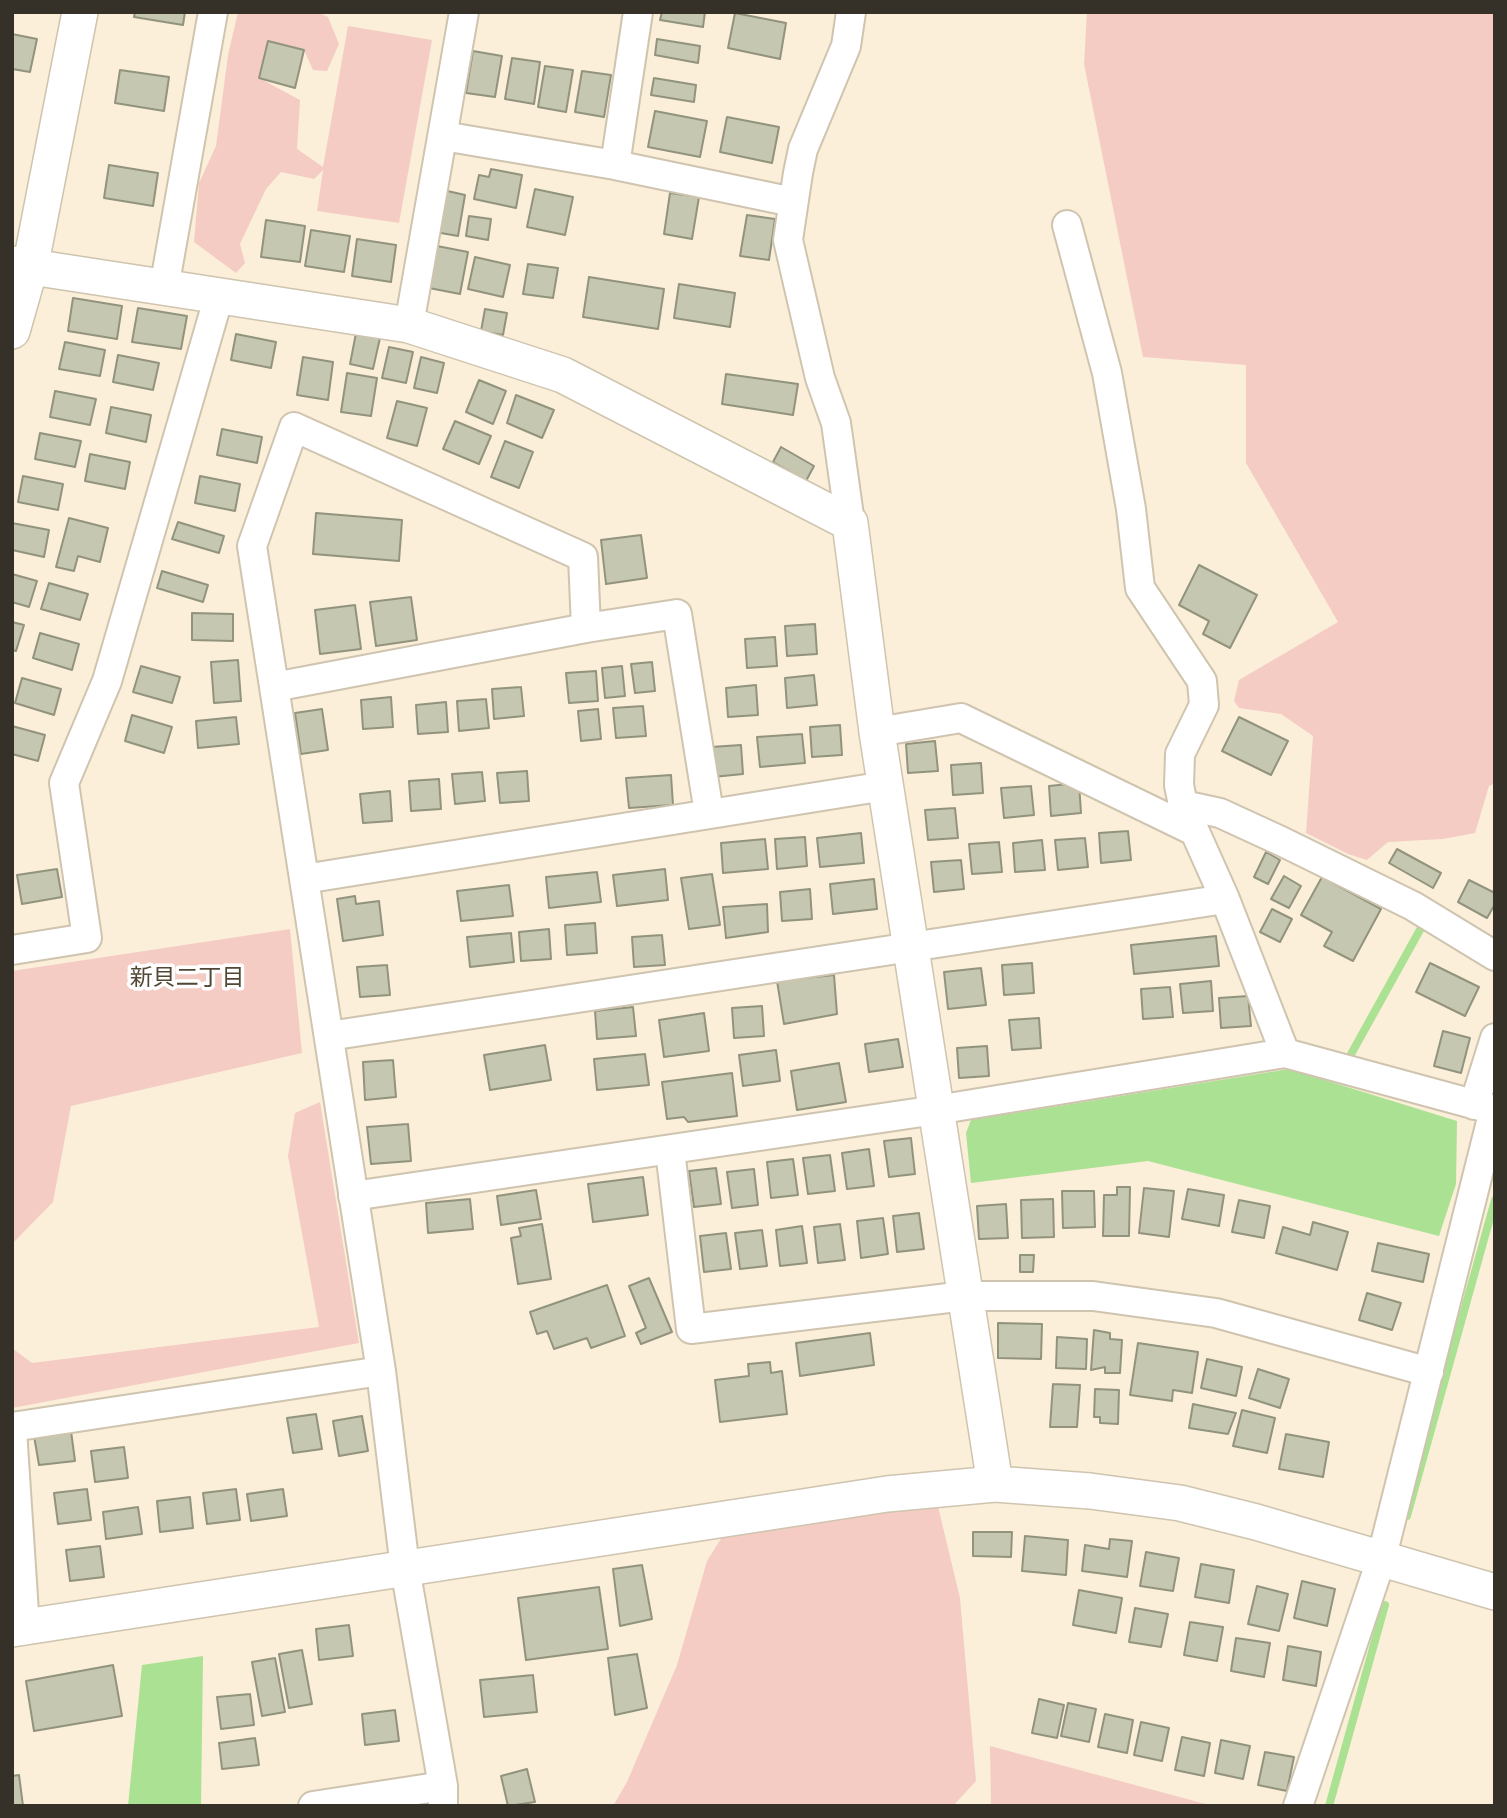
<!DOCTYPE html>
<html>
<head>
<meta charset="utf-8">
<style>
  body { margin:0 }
  #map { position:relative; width:1507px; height:1818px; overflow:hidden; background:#fbefd9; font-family:Ubuntu,sans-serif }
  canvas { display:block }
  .frame { position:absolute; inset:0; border:14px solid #353128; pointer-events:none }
</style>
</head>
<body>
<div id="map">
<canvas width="1507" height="1818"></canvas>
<div class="frame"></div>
</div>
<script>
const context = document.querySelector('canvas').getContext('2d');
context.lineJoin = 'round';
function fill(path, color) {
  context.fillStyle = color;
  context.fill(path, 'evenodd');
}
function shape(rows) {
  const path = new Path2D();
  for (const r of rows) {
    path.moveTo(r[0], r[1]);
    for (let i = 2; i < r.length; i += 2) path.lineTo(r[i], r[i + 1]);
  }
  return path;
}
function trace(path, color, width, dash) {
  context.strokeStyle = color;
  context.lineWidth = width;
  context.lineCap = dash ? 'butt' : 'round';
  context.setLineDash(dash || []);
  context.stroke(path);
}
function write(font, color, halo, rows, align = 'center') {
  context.font = font + ' Ubuntu,"Noto Sans JP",sans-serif';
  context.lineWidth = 7;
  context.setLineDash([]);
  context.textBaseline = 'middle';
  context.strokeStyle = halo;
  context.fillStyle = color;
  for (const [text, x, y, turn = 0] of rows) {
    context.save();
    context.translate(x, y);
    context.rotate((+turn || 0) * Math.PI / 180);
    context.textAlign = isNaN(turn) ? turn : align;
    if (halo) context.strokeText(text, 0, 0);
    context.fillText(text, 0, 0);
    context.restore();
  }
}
fill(shape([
  [238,12,317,12,328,17,339,44,327,71,313,70,304,50,268,41,259,78,300,100,297,149,323,167,348,26,432,40,399,223,317,211,323,170,314,179,281,172,266,189,240,244,245,263,236,273,194,242,199,183,216,146,228,55],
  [1087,12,1495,12,1495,783,1489,786,1475,833,1443,839,1388,842,1367,860,1348,854,1306,833,1313,736,1281,714,1239,708,1234,701,1239,680,1338,622,1246,463,1246,365,1143,357,1084,64],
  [290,929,302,1053,71,1106,53,1202,12,1244,12,971],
  [320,1102,359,1343,12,1408,12,1348,32,1363,319,1327,288,1156,295,1113],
  [934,1490,960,1598,976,1781,953,1806,613,1806,627,1782,677,1665,707,1561,734,1518],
  [990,1746,1213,1806,991,1806]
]), '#f4ccc4');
fill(shape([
  [1289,1069,1457,1121,1456,1184,1439,1236,1148,1161,971,1183,966,1133,971,1120],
  [203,1656,201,1806,128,1806,142,1665]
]), '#aae192');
trace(shape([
  [1350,1056,1421,928],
  [1407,1516,1495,1200],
  [1329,1806,1385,1605]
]), '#aae192', 8);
const building = shape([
  [135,12,185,12,183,25,134,17,135,12],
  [662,12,705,12,703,27,660,20,662,12],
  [735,13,786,23,780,59,728,48,735,13],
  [12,34,37,39,30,72,12,69,12,34],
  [657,39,700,46,698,63,655,55,657,39],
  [268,41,304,50,295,88,259,78,268,41],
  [473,51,502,56,495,97,466,93,473,51],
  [512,58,540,62,534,104,505,99,512,58],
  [545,66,573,70,566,112,538,107,545,66],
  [120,70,169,77,164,111,115,103,120,70],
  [582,71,611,75,604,117,575,112,582,71],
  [654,78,696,85,694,102,651,95,654,78],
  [655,111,707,121,700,157,648,147,655,111],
  [727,117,779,127,772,163,720,152,727,117],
  [109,165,158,173,153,206,104,198,109,165],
  [491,169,522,175,516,208,474,199,479,175,489,177,491,169],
  [535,189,573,197,565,235,527,227,535,189],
  [443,190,465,195,458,236,435,232,443,190],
  [670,193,699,197,692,239,664,234,670,193],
  [747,215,775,219,769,260,740,256,747,215],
  [469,216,491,219,488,240,466,236,469,216],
  [266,220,305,226,300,262,261,257,266,220],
  [311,230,350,236,344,272,305,266,311,230],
  [357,239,396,245,391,282,352,276,357,239],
  [437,246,468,252,460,294,429,288,437,246],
  [475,257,510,265,503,297,468,289,475,257],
  [528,264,558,268,553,298,523,294,528,264],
  [589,277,664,289,658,329,583,317,589,277],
  [679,284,735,293,730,327,674,318,679,284],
  [73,298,122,306,117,339,68,331,73,298],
  [138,308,187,316,181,349,132,342,138,308],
  [485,309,507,313,503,335,481,331,485,309],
  [356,333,380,338,373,369,350,364,356,333],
  [236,334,276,342,271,368,231,360,236,334],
  [65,342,105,350,100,376,59,369,65,342],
  [389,347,413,352,406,383,382,378,389,347],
  [118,355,159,363,153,390,113,382,118,355],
  [303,357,333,362,328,400,297,395,303,357],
  [421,357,444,363,437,393,414,388,421,357],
  [347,373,377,378,371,416,341,412,347,373],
  [726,374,798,384,793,415,722,404,726,374],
  [479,380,506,391,493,424,466,412,479,380],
  [55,391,96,399,90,425,50,417,55,391],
  [516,395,554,410,542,438,507,423,516,395],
  [397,401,427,408,417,446,387,438,397,401],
  [111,407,151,415,146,442,106,433,111,407],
  [455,421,491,436,479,464,443,449,455,421],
  [222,429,262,437,257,463,217,455,222,429],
  [40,433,81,441,75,467,35,459,40,433],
  [505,441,533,452,519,488,491,477,505,441],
  [781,447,814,466,806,481,773,462,781,447],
  [90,454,130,462,125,489,85,481,90,454],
  [23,476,63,484,58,510,18,502,23,476],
  [200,476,240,484,235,511,195,503,200,476],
  [316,513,402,520,399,561,313,554,316,513],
  [69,518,108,528,100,562,78,556,74,571,56,567,69,518],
  [178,522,224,536,219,553,172,539,178,522],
  [12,523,49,530,44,557,12,550,12,523],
  [641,535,647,578,606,584,601,540,641,535],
  [1199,565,1257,595,1230,648,1203,634,1209,621,1179,605,1199,565],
  [162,571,208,585,203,602,157,588,162,571],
  [12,574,37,581,29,607,12,602,12,574],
  [49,583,88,594,80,620,41,609,49,583],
  [411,597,417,640,376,646,370,602,411,597],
  [355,605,361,649,320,654,315,610,355,605],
  [192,613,233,614,233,641,192,640,192,613],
  [12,622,24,625,16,651,12,650,12,622],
  [815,624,817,654,787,656,785,626,815,624],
  [40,633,79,644,72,670,33,658,40,633],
  [775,637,777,666,747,668,745,639,775,637],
  [238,660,241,701,214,703,211,662,238,660],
  [652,662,655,691,635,693,631,664,652,662],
  [141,666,180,677,172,703,133,692,141,666],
  [622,666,625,696,605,698,602,668,622,666],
  [596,671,598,701,569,703,566,673,596,671],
  [814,675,817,705,787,708,785,678,814,675],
  [22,678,61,689,54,715,15,703,22,678],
  [756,685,758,715,728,717,726,688,756,685],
  [521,687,524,716,494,719,492,689,521,687],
  [391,697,393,727,363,729,361,700,391,697],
  [486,699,489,728,459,731,457,701,486,699],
  [446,702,448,732,418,734,416,705,446,702],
  [643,706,646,736,616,738,613,708,643,706],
  [322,709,328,750,301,754,295,713,322,709],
  [598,709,601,739,581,741,578,711,598,709],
  [132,715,172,727,164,753,125,741,132,715],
  [236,717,239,744,198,748,196,721,236,717],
  [1239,717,1288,741,1271,775,1222,751,1239,717],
  [840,725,842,755,812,757,810,727,840,725],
  [12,726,45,735,38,761,12,754,12,726],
  [802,734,805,763,760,767,757,737,802,734],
  [935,741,938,771,908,773,906,744,935,741],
  [741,745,743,774,713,777,711,747,741,745],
  [981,763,983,793,953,795,951,765,981,763],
  [527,771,529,801,500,803,497,773,527,771],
  [482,772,485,801,455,804,452,774,482,772],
  [671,775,673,805,629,808,626,778,671,775],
  [439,779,441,809,411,811,409,781,439,779],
  [1079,783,1081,813,1051,816,1049,786,1079,783],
  [1031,786,1034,815,1004,818,1001,788,1031,786],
  [390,791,392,821,363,823,360,794,390,791],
  [955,808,958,838,928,840,925,810,955,808],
  [1128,831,1131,860,1101,863,1099,833,1128,831],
  [861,833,864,863,820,867,817,838,861,833],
  [805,837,807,866,777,869,775,839,805,837],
  [1085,838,1088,867,1058,870,1055,840,1085,838],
  [765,839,768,869,723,873,721,843,765,839],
  [1042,840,1045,870,1015,872,1013,843,1042,840],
  [999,842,1002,872,972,874,969,844,999,842],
  [1397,849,1441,873,1433,888,1389,863,1397,849],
  [1266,852,1280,860,1268,884,1254,877,1266,852],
  [961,860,964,889,934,892,931,862,961,860],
  [57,869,62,897,22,904,17,875,57,869],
  [665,869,668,900,617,906,613,875,665,869],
  [597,872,601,902,549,908,546,877,597,872],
  [712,874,720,925,689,929,681,878,712,874],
  [1284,876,1301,886,1289,908,1271,899,1284,876],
  [1322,877,1381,909,1353,961,1324,946,1332,932,1301,915,1322,877],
  [874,879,877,909,833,914,830,884,874,879],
  [1469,880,1495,893,1495,904,1487,918,1458,902,1469,880],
  [509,885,513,916,461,921,457,891,509,885],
  [810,889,812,919,782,921,780,892,810,889],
  [355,896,356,904,379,901,383,935,343,941,337,899,355,896],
  [767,904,768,932,726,938,723,907,767,904],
  [1272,909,1292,919,1280,942,1260,932,1272,909],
  [595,923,597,953,567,955,565,925,595,923],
  [549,929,551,959,521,961,519,932,549,929],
  [511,933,514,962,470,967,467,937,511,933],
  [662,935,665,965,634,967,632,937,662,935],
  [1216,936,1219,966,1134,974,1131,945,1216,936],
  [1032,963,1034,993,1004,995,1002,965,1032,963],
  [1430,963,1479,987,1465,1016,1416,992,1430,963],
  [387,965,390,995,360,997,357,967,387,965],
  [981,968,986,1005,948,1009,944,972,981,968],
  [834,975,837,1014,784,1024,777,981,834,975],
  [1211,981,1213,1011,1183,1013,1180,984,1211,981],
  [1170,987,1173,1017,1143,1019,1141,989,1170,987],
  [1248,996,1251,1026,1221,1028,1219,998,1248,996],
  [762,1006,764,1036,734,1038,732,1008,762,1006],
  [633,1007,636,1036,597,1039,595,1011,633,1007],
  [704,1013,709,1051,664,1057,659,1020,704,1013],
  [1039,1018,1041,1048,1012,1050,1009,1020,1039,1018],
  [1443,1031,1470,1038,1461,1073,1434,1066,1443,1031],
  [898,1039,903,1067,869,1072,865,1044,898,1039],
  [545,1045,551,1080,490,1090,484,1055,545,1045],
  [987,1046,989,1076,959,1078,957,1048,987,1046],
  [776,1050,780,1081,743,1086,739,1055,776,1050],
  [645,1054,649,1085,597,1090,594,1059,645,1054],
  [393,1060,396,1097,365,1100,363,1062,393,1060],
  [839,1063,846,1102,797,1110,791,1071,839,1063],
  [732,1073,737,1116,688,1122,684,1117,667,1119,662,1082,732,1073],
  [408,1124,411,1161,371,1164,367,1127,408,1124],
  [911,1138,915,1174,889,1177,884,1141,911,1138],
  [869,1149,874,1186,847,1189,842,1153,869,1149],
  [830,1155,835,1191,808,1194,803,1158,830,1155],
  [793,1159,798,1195,771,1198,767,1162,793,1159],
  [716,1168,721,1204,694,1207,689,1171,716,1168],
  [754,1169,758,1205,732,1208,727,1172,754,1169],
  [643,1177,648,1215,593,1222,588,1184,643,1177],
  [1117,1187,1130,1187,1129,1236,1103,1236,1104,1195,1117,1195,1117,1187],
  [1144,1188,1174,1191,1169,1237,1139,1233,1144,1188],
  [1188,1189,1224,1195,1219,1226,1182,1219,1188,1189],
  [536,1190,541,1219,501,1225,497,1196,536,1190],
  [1062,1191,1094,1191,1095,1227,1063,1228,1062,1191],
  [470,1199,473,1229,428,1233,426,1203,470,1199],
  [1053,1199,1054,1237,1022,1238,1021,1200,1053,1199],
  [1239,1200,1270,1206,1264,1238,1232,1232,1239,1200],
  [1006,1204,1008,1238,979,1239,977,1206,1006,1204],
  [919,1213,924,1249,897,1252,893,1216,919,1213],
  [883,1218,888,1254,861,1258,857,1221,883,1218],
  [1313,1222,1348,1232,1337,1270,1276,1253,1283,1227,1310,1235,1313,1222],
  [542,1224,551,1279,518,1284,511,1238,521,1236,519,1228,542,1224],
  [840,1224,845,1260,818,1263,814,1227,840,1224],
  [802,1226,807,1263,780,1266,776,1230,802,1226],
  [762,1230,767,1266,740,1269,735,1233,762,1230],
  [726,1233,731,1269,704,1272,700,1236,726,1233],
  [1378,1243,1429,1254,1423,1282,1372,1271,1378,1243],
  [1020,1255,1034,1255,1033,1272,1020,1272,1020,1255],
  [649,1278,672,1332,641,1344,636,1333,646,1328,629,1286,649,1278],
  [607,1285,625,1336,591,1348,587,1338,554,1349,547,1331,537,1334,530,1312,607,1285],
  [1367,1293,1401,1303,1392,1330,1359,1320,1367,1293],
  [998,1323,1042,1324,1041,1359,998,1358,998,1323],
  [1094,1330,1110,1333,1110,1339,1122,1340,1120,1373,1105,1373,1105,1367,1091,1370,1094,1330],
  [870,1333,874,1365,800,1376,796,1343,870,1333],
  [1057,1337,1087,1339,1086,1369,1056,1368,1057,1337],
  [1138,1343,1198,1352,1192,1393,1173,1390,1172,1401,1130,1395,1138,1343],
  [1207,1359,1242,1367,1236,1396,1201,1388,1207,1359],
  [770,1362,771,1373,782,1371,787,1414,720,1422,715,1380,749,1376,748,1364,770,1362],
  [1258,1369,1289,1379,1280,1408,1249,1398,1258,1369],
  [1053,1384,1080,1385,1077,1427,1050,1427,1053,1384],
  [1095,1389,1119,1390,1118,1424,1100,1423,1100,1417,1094,1417,1095,1389],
  [1193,1404,1236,1413,1228,1434,1189,1428,1193,1404],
  [1242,1410,1275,1418,1267,1453,1233,1446,1242,1410],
  [316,1414,322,1449,293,1453,287,1418,316,1414],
  [362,1416,368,1451,339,1456,333,1421,362,1416],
  [71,1431,75,1461,39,1465,34,1436,71,1431],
  [1286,1434,1329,1442,1323,1477,1279,1469,1286,1434],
  [124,1447,128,1478,95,1482,91,1451,124,1447],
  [87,1489,91,1520,58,1524,54,1493,87,1489],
  [236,1489,240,1520,207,1524,203,1493,236,1489],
  [283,1489,287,1516,251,1521,247,1494,283,1489],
  [190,1497,193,1528,160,1532,157,1501,190,1497],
  [138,1507,142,1534,106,1539,103,1512,138,1507],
  [973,1532,1012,1532,1011,1557,973,1556,973,1532],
  [1025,1536,1068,1540,1066,1575,1022,1571,1025,1536],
  [1110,1539,1132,1541,1127,1577,1082,1571,1085,1545,1109,1549,1110,1539],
  [100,1546,104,1577,70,1581,66,1550,100,1546],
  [1146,1552,1179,1558,1173,1591,1140,1586,1146,1552],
  [1201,1564,1234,1570,1229,1603,1195,1597,1201,1564],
  [642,1565,652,1619,620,1626,613,1569,642,1565],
  [1302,1581,1335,1589,1327,1626,1294,1618,1302,1581],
  [1257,1586,1288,1594,1279,1631,1248,1624,1257,1586],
  [599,1587,608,1649,526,1660,518,1598,599,1587],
  [1079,1590,1122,1598,1116,1633,1073,1625,1079,1590],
  [1135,1608,1168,1614,1161,1647,1129,1642,1135,1608],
  [1190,1622,1223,1627,1217,1661,1184,1655,1190,1622],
  [349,1625,353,1656,319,1660,316,1629,349,1625],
  [1236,1638,1270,1643,1264,1677,1231,1671,1236,1638],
  [1288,1646,1321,1652,1316,1686,1283,1680,1288,1646],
  [302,1650,312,1704,289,1708,279,1654,302,1650],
  [637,1654,647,1708,615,1715,608,1658,637,1654],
  [275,1658,285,1712,262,1716,252,1662,275,1658],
  [113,1665,122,1716,34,1731,26,1681,113,1665],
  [533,1675,537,1712,484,1717,480,1680,533,1675],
  [250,1694,254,1725,221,1729,217,1697,250,1694],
  [1039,1699,1064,1705,1057,1738,1032,1733,1039,1699],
  [1068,1703,1096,1709,1089,1742,1061,1736,1068,1703],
  [395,1710,399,1741,365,1745,362,1714,395,1710],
  [1105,1714,1133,1720,1127,1753,1098,1747,1105,1714],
  [1141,1722,1169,1728,1162,1761,1134,1755,1141,1722],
  [1182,1737,1210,1743,1204,1776,1175,1770,1182,1737],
  [255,1738,259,1765,222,1769,219,1743,255,1738],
  [1221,1740,1250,1746,1243,1779,1215,1773,1221,1740],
  [1265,1752,1294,1757,1287,1791,1258,1785,1265,1752],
  [527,1769,535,1802,508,1806,501,1776,527,1769],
  [19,1775,23,1806,12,1806,12,1776,19,1775]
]);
fill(building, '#c5c7b0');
trace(building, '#92937d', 2);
const minor = shape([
  [443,136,615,165,793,202],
  [615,165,638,12],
  [1067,225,1107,373,1131,509,1140,588,1202,681,1204,705,1180,754,1179,785,1183,805,1225,899,1285,1053],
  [164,288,213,12],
  [409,325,464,12],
  [850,523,836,423,820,378,788,240,798,173,803,149,846,46,851,12],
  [274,687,586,628,677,614,709,813],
  [877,732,961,718,1194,831],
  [1183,805,1220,813,1283,842,1413,906,1495,956],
  [304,879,885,786],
  [12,950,87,938,64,783,107,681,219,296],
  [329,1036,1225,899],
  [1474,1105,1495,1038],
  [670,1150,691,1329,965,1296,1093,1296,1216,1313,1429,1372],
  [353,1196,936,1110,1285,1053,1495,1110],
  [12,1427,381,1371],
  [12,1430,25,1628],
  [313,1806,443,1786],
  [443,1806,443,1786,405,1568,381,1371,252,546,294,427,583,557,586,628],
  [1298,1806,1381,1560,1494,1110]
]);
const tertiary = shape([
  [12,264,409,325,563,375,850,523,877,732,995,1484],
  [12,331,30,268,80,12],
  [12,1629,887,1494,995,1484,1090,1491,1180,1503,1256,1522,1495,1592]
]);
trace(minor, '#cfc4af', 32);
trace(tertiary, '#cfc4af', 38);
trace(minor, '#fff', 28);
trace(tertiary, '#fff', 35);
write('23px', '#514735', '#fefefe', [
  ["新貝二丁目",187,977]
]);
</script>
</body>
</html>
